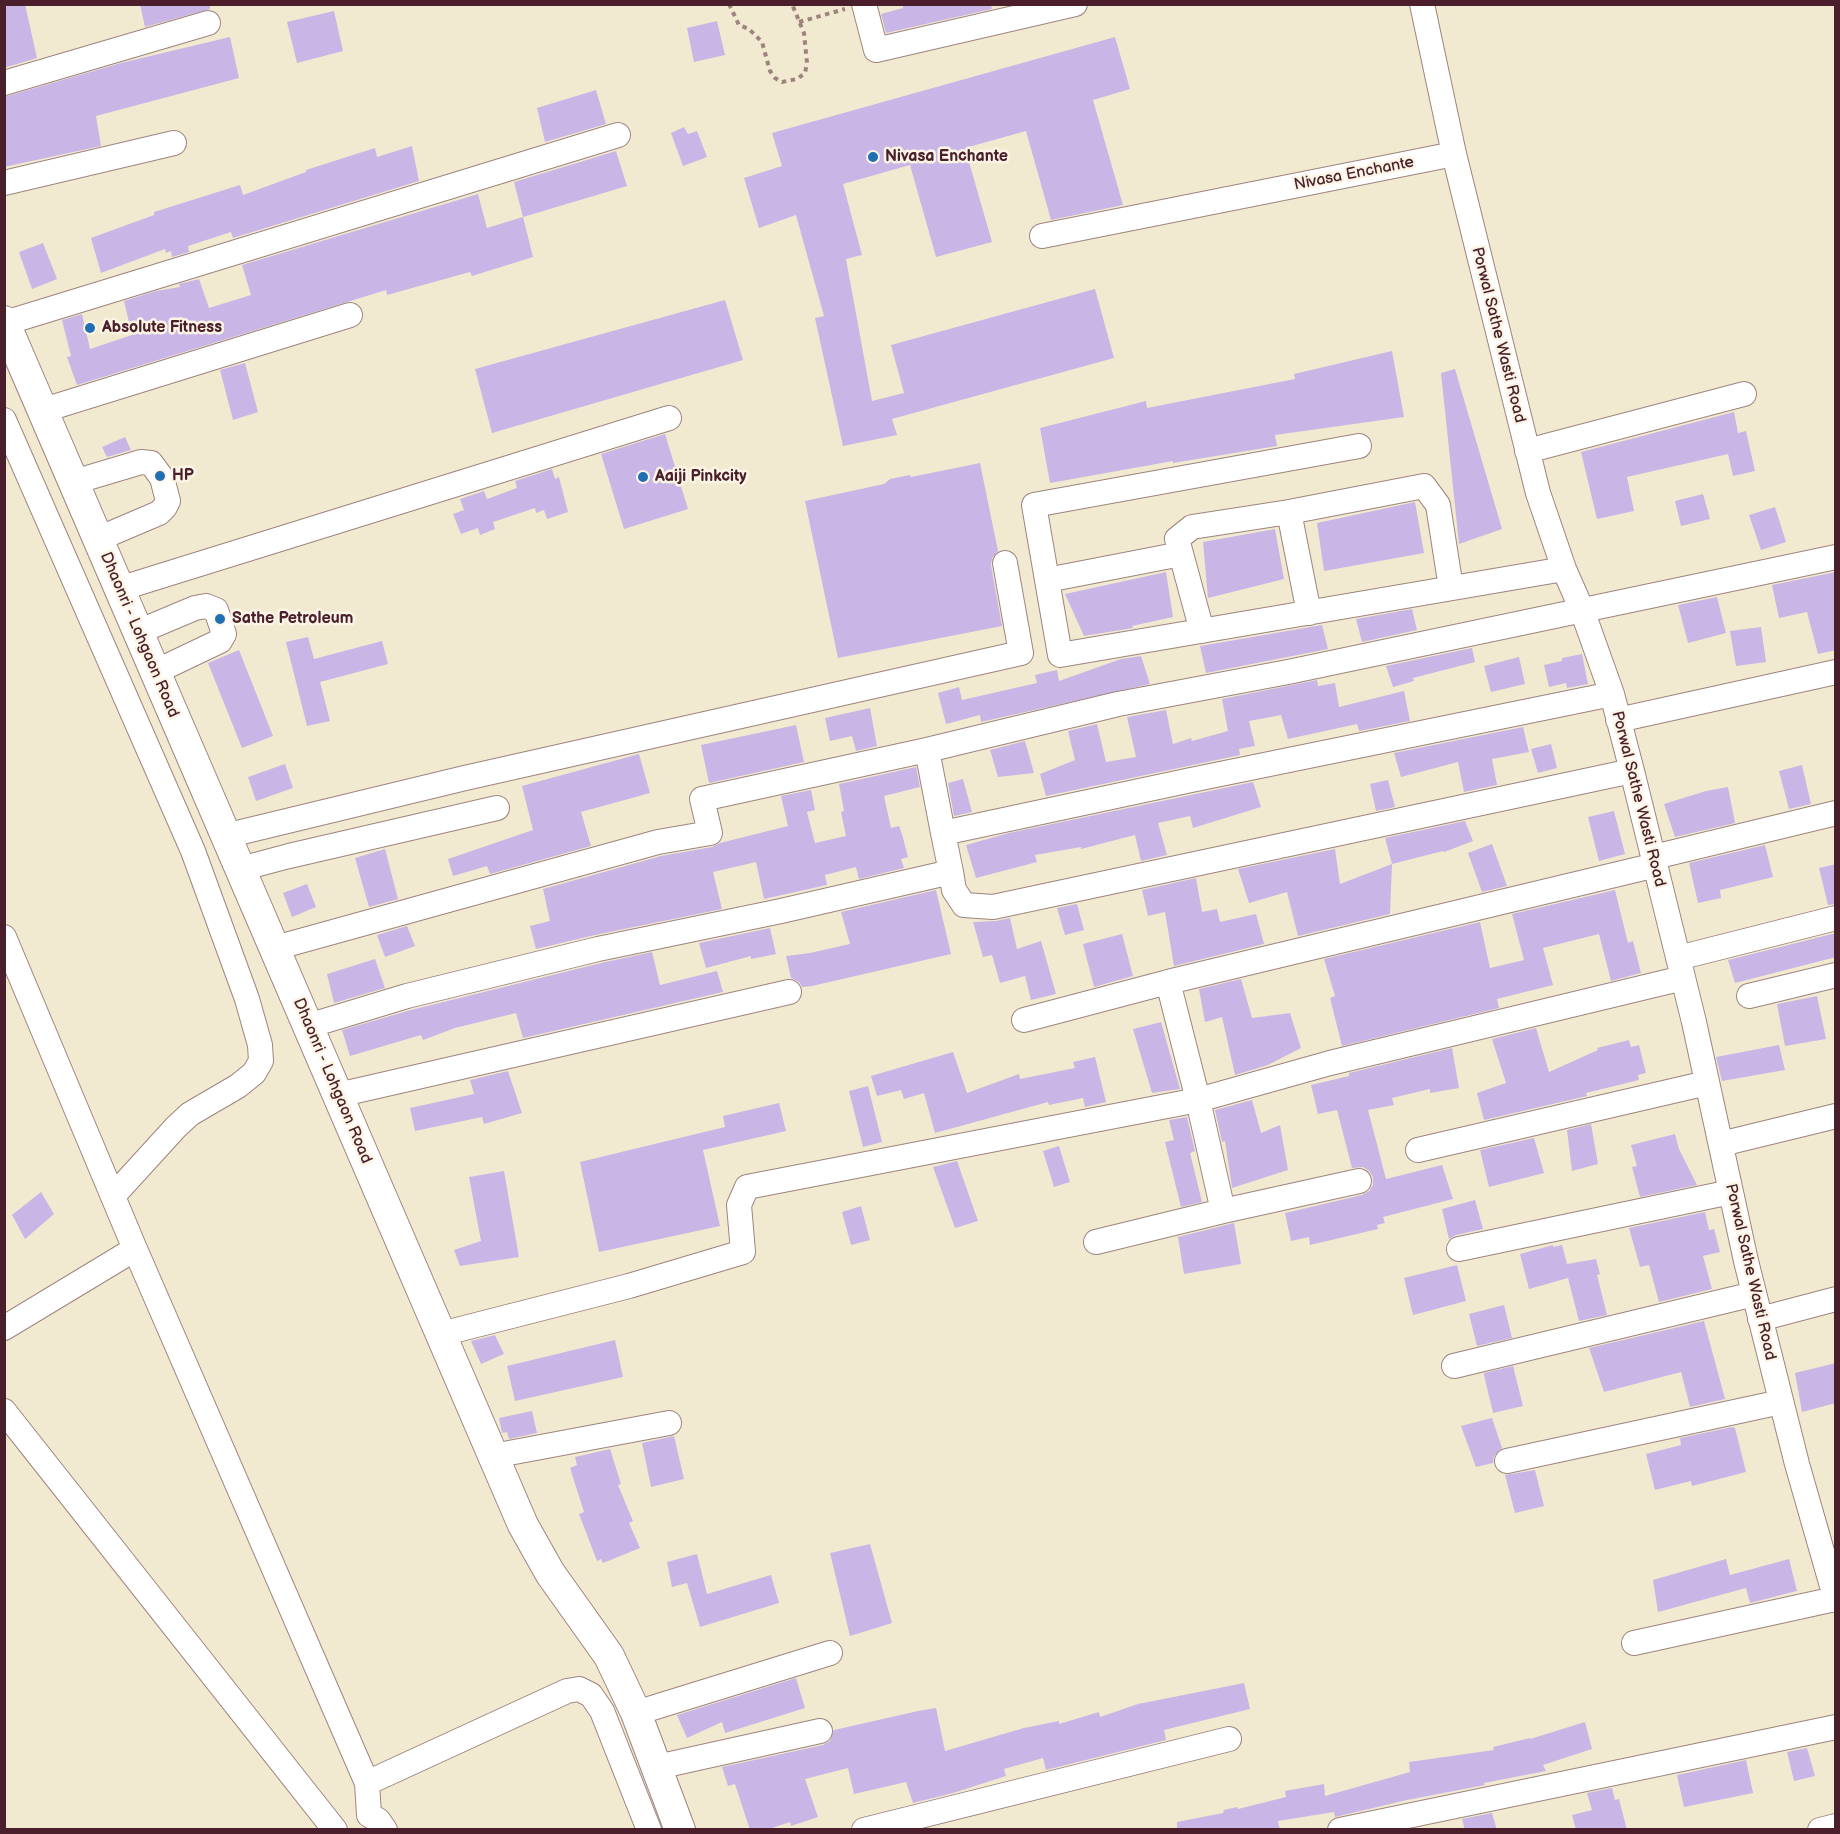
<!DOCTYPE html>
<html>
<head>
<meta charset="utf-8">
<style>
  body { margin:0 }
  #map { position:relative; width:1840px; height:1834px; overflow:hidden; background:#f2ead0; font-family:"Balsamiq Sans",sans-serif }
  canvas { display:block }
  .frame { position:absolute; inset:0; border:6px solid #4a1f2b; pointer-events:none }
</style>
</head>
<body>
<div id="map">
<canvas width="1840" height="1834"></canvas>
<div class="frame"></div>
</div>
<script>
const context = document.querySelector('canvas').getContext('2d');
context.lineJoin = 'round';
function fill(path, color) {
  context.fillStyle = color;
  context.fill(path, 'evenodd');
}
function shape(rows) {
  const path = new Path2D();
  for (const r of rows) {
    path.moveTo(r[0], r[1]);
    for (let i = 2; i < r.length; i += 2) path.lineTo(r[i], r[i + 1]);
  }
  return path;
}
function trace(path, color, width, dash) {
  context.strokeStyle = color;
  context.lineWidth = width;
  context.lineCap = dash ? 'butt' : 'round';
  context.setLineDash(dash || []);
  context.stroke(path);
}
function write(font, color, halo, rows, align = 'center') {
  context.font = font + ' "Balsamiq Sans",sans-serif';
  context.lineWidth = 5;
  context.setLineDash([]);
  context.textBaseline = 'middle';
  context.strokeStyle = halo;
  context.fillStyle = color;
  for (const [text, x, y, turn = 0] of rows) {
    context.save();
    context.translate(x, y);
    context.rotate((+turn || 0) * Math.PI / 180);
    context.textAlign = isNaN(turn) ? turn : align;
    if (halo) context.strokeText(text, 0, 0);
    context.fillText(text, 0, 0);
    context.restore();
  }
}
fill(shape([
  [4,4,25,4,37,58,4,68],
  [140,4,210,4,210,9,145,27],
  [902,4,991,4,992,9,886,33,881,14,903,8],
  [334,11,343,51,297,63,287,22],
  [717,21,725,55,694,62,687,28],
  [230,37,239,78,96,116,101,146,4,167,4,97,121,63],
  [1115,37,1130,89,1093,100,1123,205,1051,220,1026,131,965,148,992,242,936,257,910,165,843,184,862,255,846,259,872,401,904,393,891,345,1095,289,1114,358,892,419,897,435,843,446,815,318,824,316,796,215,759,228,744,178,782,166,772,133],
  [596,90,606,124,545,142,537,108],
  [684,127,688,134,697,131,707,157,683,166,671,133],
  [412,146,419,181,233,238,231,232,188,246,189,252,172,257,171,251,166,253,165,249,101,273,91,238,154,215,154,212,240,185,243,195,306,172,306,170,375,148,377,157],
  [616,151,627,186,523,217,514,182],
  [478,194,487,228,523,217,533,257,472,276,470,272,387,295,386,290,77,385,67,357,71,356,62,320,82,314,90,349,132,335,124,301,156,291,180,287,179,284,199,279,209,308,251,295,242,265],
  [43,243,57,279,32,289,19,252],
  [725,300,743,360,492,433,475,369],
  [1392,351,1404,417,1275,435,1277,446,1173,463,1173,461,1050,483,1040,428,1146,401,1147,408,1295,379,1294,374],
  [245,363,258,412,233,420,220,370],
  [1455,369,1502,529,1459,544,1441,373],
  [1734,412,1738,433,1746,431,1755,471,1733,476,1728,454,1627,477,1634,511,1597,519,1581,452],
  [665,434,688,509,624,529,601,454],
  [125,437,131,450,107,457,102,447],
  [980,463,998,551,992,558,991,565,1002,626,838,658,805,501,884,484,890,479,910,475,911,477],
  [552,469,555,479,559,477,568,512,547,519,544,510,536,513,535,508,493,522,495,529,480,535,478,528,461,534,453,514,464,510,460,499,484,491,487,499,517,488,515,481],
  [1703,494,1710,519,1681,526,1675,501],
  [1415,502,1424,553,1324,571,1317,523],
  [1775,507,1786,542,1761,550,1749,515],
  [1275,529,1284,579,1208,598,1203,542],
  [1166,572,1173,617,1132,626,1133,628,1084,636,1065,594],
  [1836,572,1836,650,1818,654,1807,612,1779,618,1772,585],
  [1717,597,1726,633,1688,643,1678,605],
  [1412,609,1417,630,1362,642,1356,619],
  [1322,625,1328,649,1206,673,1200,646],
  [1761,627,1766,662,1736,666,1730,631],
  [308,637,314,659,382,641,388,664,320,682,330,721,307,726,286,642],
  [1472,648,1475,662,1413,678,1414,681,1393,687,1386,666],
  [239,650,273,736,242,748,208,663],
  [1582,654,1588,684,1567,688,1566,683,1549,687,1544,665,1562,661,1562,658],
  [1141,656,1150,684,981,722,980,715,946,724,938,693,959,687,962,700,1037,683,1035,675,1057,670,1059,681,1121,659],
  [1519,657,1525,684,1491,692,1484,666],
  [1317,680,1318,686,1335,683,1339,707,1404,691,1410,721,1359,731,1357,724,1288,739,1281,715,1249,721,1255,746,1239,749,1240,755,1046,796,1040,774,1075,760,1068,731,1097,724,1106,762,1136,757,1127,717,1166,710,1173,744,1191,738,1192,741,1228,731,1222,699],
  [870,708,877,746,856,751,852,736,830,741,825,718],
  [796,725,804,762,709,783,701,745],
  [1523,727,1529,752,1492,759,1497,785,1464,792,1458,762,1401,777,1394,753],
  [1025,741,1034,773,998,777,990,750],
  [1551,744,1557,768,1538,773,1531,749],
  [639,754,650,793,581,812,591,846,490,874,487,866,453,876,448,859,533,830,522,786],
  [285,764,293,788,256,801,248,777],
  [1802,765,1811,804,1789,809,1779,771],
  [916,767,920,787,884,796,891,828,899,826,902,834,908,857,901,859,904,868,859,879,856,867,825,875,827,885,764,899,756,862,713,872,722,909,595,935,536,949,530,926,550,921,543,889,661,856,712,847,720,843,788,826,781,796,811,790,815,810,807,812,815,843,846,836,841,812,844,811,839,784],
  [963,779,972,812,954,816,948,783],
  [1388,780,1395,807,1376,811,1370,784],
  [1253,782,1261,807,1193,828,1190,816,1158,823,1167,855,1141,861,1135,835,1081,849,1081,847,1035,855,1037,862,976,878,966,845,1009,833],
  [1728,787,1735,823,1675,837,1664,804,1706,791],
  [1614,811,1625,854,1599,861,1588,817],
  [1465,821,1473,841,1444,852,1443,851,1392,864,1385,838],
  [1492,844,1507,886,1482,892,1468,853],
  [1765,845,1773,877,1720,890,1721,898,1698,903,1689,863],
  [385,849,398,899,369,907,355,858],
  [1335,849,1340,884,1392,864,1390,914,1298,936,1287,892,1249,903,1238,869],
  [1836,864,1836,904,1828,905,1819,868],
  [1196,878,1202,912,1217,909,1220,922,1256,914,1264,944,1174,966,1165,912,1148,916,1142,890],
  [307,884,316,907,292,917,283,893],
  [936,890,951,954,812,986,802,987,799,982,791,978,786,956,810,953,850,944,841,912],
  [1615,890,1628,943,1633,941,1641,973,1611,981,1599,934,1543,948,1553,985,1497,999,1499,1008,1342,1046,1330,998,1335,996,1324,959,1480,922,1490,968,1524,960,1512,914],
  [1077,904,1084,930,1065,935,1057,908],
  [1010,918,1017,949,1041,941,1056,994,1031,1000,1025,976,1000,983,992,955,983,957,973,922,996,921],
  [407,926,415,946,385,957,377,935],
  [770,928,776,954,751,959,751,956,706,968,699,943],
  [1836,933,1836,957,1735,983,1728,960],
  [1122,934,1133,976,1094,987,1083,944],
  [652,952,660,985,717,971,723,992,523,1038,516,1013,455,1028,423,1040,421,1035,350,1056,342,1030,411,1010,601,963],
  [375,959,385,988,334,1003,327,974],
  [1241,979,1252,1018,1290,1013,1301,1048,1268,1065,1235,1075,1222,1017,1205,1022,1199,989],
  [1817,996,1826,1039,1785,1046,1777,1004],
  [1161,1022,1180,1089,1152,1093,1133,1029],
  [1536,1028,1549,1072,1598,1050,1597,1048,1629,1040,1631,1047,1639,1045,1646,1073,1638,1075,1639,1080,1586,1093,1587,1096,1484,1120,1477,1093,1506,1083,1492,1039],
  [1779,1045,1785,1070,1722,1081,1716,1057],
  [1452,1048,1459,1088,1430,1093,1430,1089,1392,1098,1394,1105,1368,1110,1386,1179,1442,1165,1453,1199,1383,1217,1385,1223,1377,1225,1378,1229,1310,1245,1309,1237,1291,1241,1285,1213,1362,1195,1369,1191,1373,1185,1373,1177,1369,1171,1363,1167,1352,1168,1337,1110,1318,1114,1311,1085,1349,1076,1349,1073],
  [953,1052,967,1093,1019,1074,1020,1079,1075,1068,1073,1062,1095,1057,1106,1102,1085,1107,1083,1098,1049,1105,1048,1102,935,1133,924,1093,904,1099,901,1090,877,1096,871,1076],
  [508,1071,522,1113,484,1124,482,1117,415,1131,410,1108,474,1094,470,1080],
  [868,1086,882,1142,863,1147,849,1091],
  [1252,1100,1261,1133,1280,1125,1288,1170,1232,1188,1225,1141,1222,1142,1215,1110],
  [779,1103,786,1131,703,1150,720,1226,599,1252,580,1162,725,1127,723,1116],
  [1187,1117,1195,1151,1190,1153,1202,1202,1181,1207,1165,1142,1174,1140,1169,1120],
  [1591,1124,1598,1164,1572,1171,1567,1130],
  [1675,1134,1679,1149,1697,1185,1640,1197,1632,1167,1637,1166,1631,1145],
  [1534,1138,1544,1173,1489,1187,1480,1150],
  [1059,1146,1070,1182,1054,1187,1043,1151],
  [957,1161,978,1221,955,1228,933,1167],
  [504,1171,519,1257,460,1266,454,1250,481,1241,469,1177],
  [41,1192,54,1214,25,1239,12,1215],
  [1475,1200,1483,1229,1456,1235,1449,1239,1442,1209],
  [861,1206,870,1240,851,1245,842,1212],
  [1705,1212,1709,1230,1714,1229,1720,1252,1703,1256,1712,1289,1659,1302,1649,1265,1640,1267,1629,1228],
  [1234,1223,1241,1264,1184,1274,1178,1237],
  [1553,1245,1553,1247,1562,1245,1567,1264,1596,1259,1600,1274,1597,1275,1607,1315,1579,1321,1568,1278,1529,1289,1520,1254],
  [1457,1265,1466,1301,1413,1315,1404,1278],
  [1504,1305,1512,1338,1477,1346,1469,1314],
  [1704,1321,1725,1399,1690,1407,1681,1372,1604,1392,1589,1348],
  [495,1335,504,1354,481,1364,471,1341],
  [615,1340,623,1377,515,1401,507,1366],
  [1836,1363,1836,1403,1802,1412,1795,1373],
  [1513,1366,1523,1406,1493,1413,1484,1375,1484,1373],
  [532,1411,537,1433,509,1439,507,1432,502,1433,499,1418],
  [1492,1418,1502,1448,1494,1456,1493,1463,1476,1467,1461,1426],
  [1732,1427,1735,1428,1746,1472,1692,1486,1691,1481,1655,1490,1646,1454,1681,1445,1680,1438],
  [674,1436,684,1479,651,1487,642,1443],
  [610,1449,621,1484,618,1485,633,1521,629,1523,640,1548,603,1563,601,1559,597,1561,579,1514,584,1512,570,1468,577,1465,575,1457],
  [1535,1470,1544,1506,1515,1513,1505,1475],
  [870,1544,892,1623,850,1636,830,1553],
  [697,1554,707,1594,771,1575,779,1603,700,1627,687,1583,672,1587,667,1562],
  [1726,1559,1730,1575,1789,1559,1797,1591,1750,1603,1746,1588,1658,1612,1653,1580],
  [796,1678,805,1708,725,1733,722,1722,687,1738,677,1715],
  [1244,1683,1250,1709,1164,1730,1166,1740,1046,1770,1043,1758,1004,1769,1006,1776,953,1793,913,1803,906,1782,854,1794,848,1768,805,1779,818,1817,791,1826,790,1822,766,1830,750,1830,735,1784,728,1786,722,1767,823,1745,830,1741,834,1730,918,1711,936,1708,945,1751,1024,1728,1059,1721,1059,1724,1099,1712,1100,1717,1138,1704],
  [1585,1722,1592,1749,1543,1765,1546,1771,1484,1783,1485,1785,1407,1800,1335,1817,1334,1812,1278,1821,1280,1830,1177,1830,1177,1822,1223,1813,1224,1810,1237,1807,1238,1809,1286,1797,1285,1791,1324,1784,1325,1796,1410,1772,1409,1762,1494,1750,1493,1747,1530,1738,1530,1739],
  [1807,1748,1815,1776,1794,1781,1787,1752],
  [1746,1760,1753,1793,1684,1807,1677,1775],
  [1612,1788,1615,1800,1619,1799,1627,1830,1576,1830,1572,1815,1592,1810,1587,1793],
  [1492,1813,1497,1830,1465,1830,1462,1819]
]), '#c9b6e6');
const minor = shape([
  [864,4,876,50,1075,4],
  [1422,4,1454,154,1538,493,1564,569,1582,610,1612,694,1632,771,1694,1022,1746,1261,1797,1464,1836,1600],
  [4,83,208,23],
  [4,183,174,143],
  [1042,236,1454,154],
  [5,323,618,135],
  [44,410,350,315],
  [4,420,193,851,247,999,260,1045,261,1061,254,1073,238,1086,190,1114,176,1127,114,1195],
  [1359,446,1034,505,1060,655,1564,569],
  [1527,451,1744,394],
  [74,482,141,462,151,463,162,478,168,501,165,507,159,513,98,539],
  [1047,580,1181,554],
  [119,589,669,418],
  [1309,613,1289,512,1424,486,1438,505,1451,588],
  [1202,631,1177,539,1192,527,1289,512],
  [138,632,195,608,206,606,216,610,224,634,220,641,155,672],
  [1618,720,1836,672],
  [943,833,927,750,1118,704,1288,672,1836,557],
  [225,836,465,778,1021,653,1005,563],
  [1654,857,1836,813],
  [240,869,289,856,497,808],
  [951,872,954,890,964,905,993,907,1632,771],
  [4,937,135,1249,367,1783,369,1815,378,1820,385,1830],
  [275,948,658,842,710,833,702,799,927,750],
  [1678,958,1836,918],
  [1749,996,1836,975],
  [1024,1020,1168,982],
  [308,1026,407,996,598,949,781,911,951,872,943,833,1191,780,1612,694],
  [338,1095,789,992],
  [1721,1144,1836,1116],
  [1418,1150,1707,1083],
  [1223,1211,1198,1100,1330,1063,1683,978],
  [1096,1242,1223,1211,1359,1181],
  [1459,1249,1731,1192],
  [1760,1319,1836,1299],
  [4,1328,135,1249],
  [441,1334,629,1286,743,1252,739,1205,747,1187,1198,1100,1168,982,1656,865],
  [1454,1366,1754,1294],
  [4,1411,335,1830],
  [493,1456,669,1423],
  [1507,1461,1781,1402],
  [1634,1643,1835,1599],
  [636,1713,830,1653],
  [657,1767,820,1731],
  [367,1783,567,1691,579,1689,591,1695,602,1711,649,1830],
  [864,1830,1229,1739],
  [1340,1830,1836,1727],
  [1820,1830,1836,1826]
]);
const major = shape([
  [4,321,523,1525,550,1573,609,1656,636,1713,680,1830]
]);
trace(minor, '#9e847e', 26);
trace(major, '#9e847e', 32);
trace(shape([
  [729,4,739,25,749,29,762,42,770,71,775,78,782,82,797,79,805,73,807,63,804,33,792,4],
  [799,22,845,9]
]), '#9e847e', 4, [4.5, 4.5]);
trace(minor, '#fff', 24);
trace(major, '#fff', 30);
for (const [x, y, r, color] of [
  [873,157,6,"#1f6fb2"],
  [90,328,6,"#1f6fb2"],
  [160,476,6,"#1f6fb2"],
  [643,477,6,"#1f6fb2"],
  [220,619,6,"#1f6fb2"]
]) {
  const dot = new Path2D();
  dot.arc(x, y, r, 0, 2 * Math.PI);
  context.fillStyle = color;
  context.fill(dot);
  trace(dot, '#fcf5e5', 2);
}
write('bold 16px', '#4a1f2b', '#fcf5e5', [
  ["Nivasa Enchante",885,157],
  ["Absolute Fitness",102,328],
  ["HP",172,476],
  ["Aaiji Pinkcity",655,477],
  ["Sathe Petroleum",232,619]
], 'left');
write('16px', '#4a1f2b', '#fcf5e5', [
  ["Nivasa Enchante",1354,174,-11],
  ["Porwal Sathe Wasti Road",1498,335,76],
  ["Dhaonri - Lohgaon Road",139,635,67],
  ["Porwal Sathe Wasti Road",1638,799,76],
  ["Dhaonri - Lohgaon Road",332,1081,67],
  ["Porwal Sathe Wasti Road",1750,1272,77]
]);
</script>
</body>
</html>
